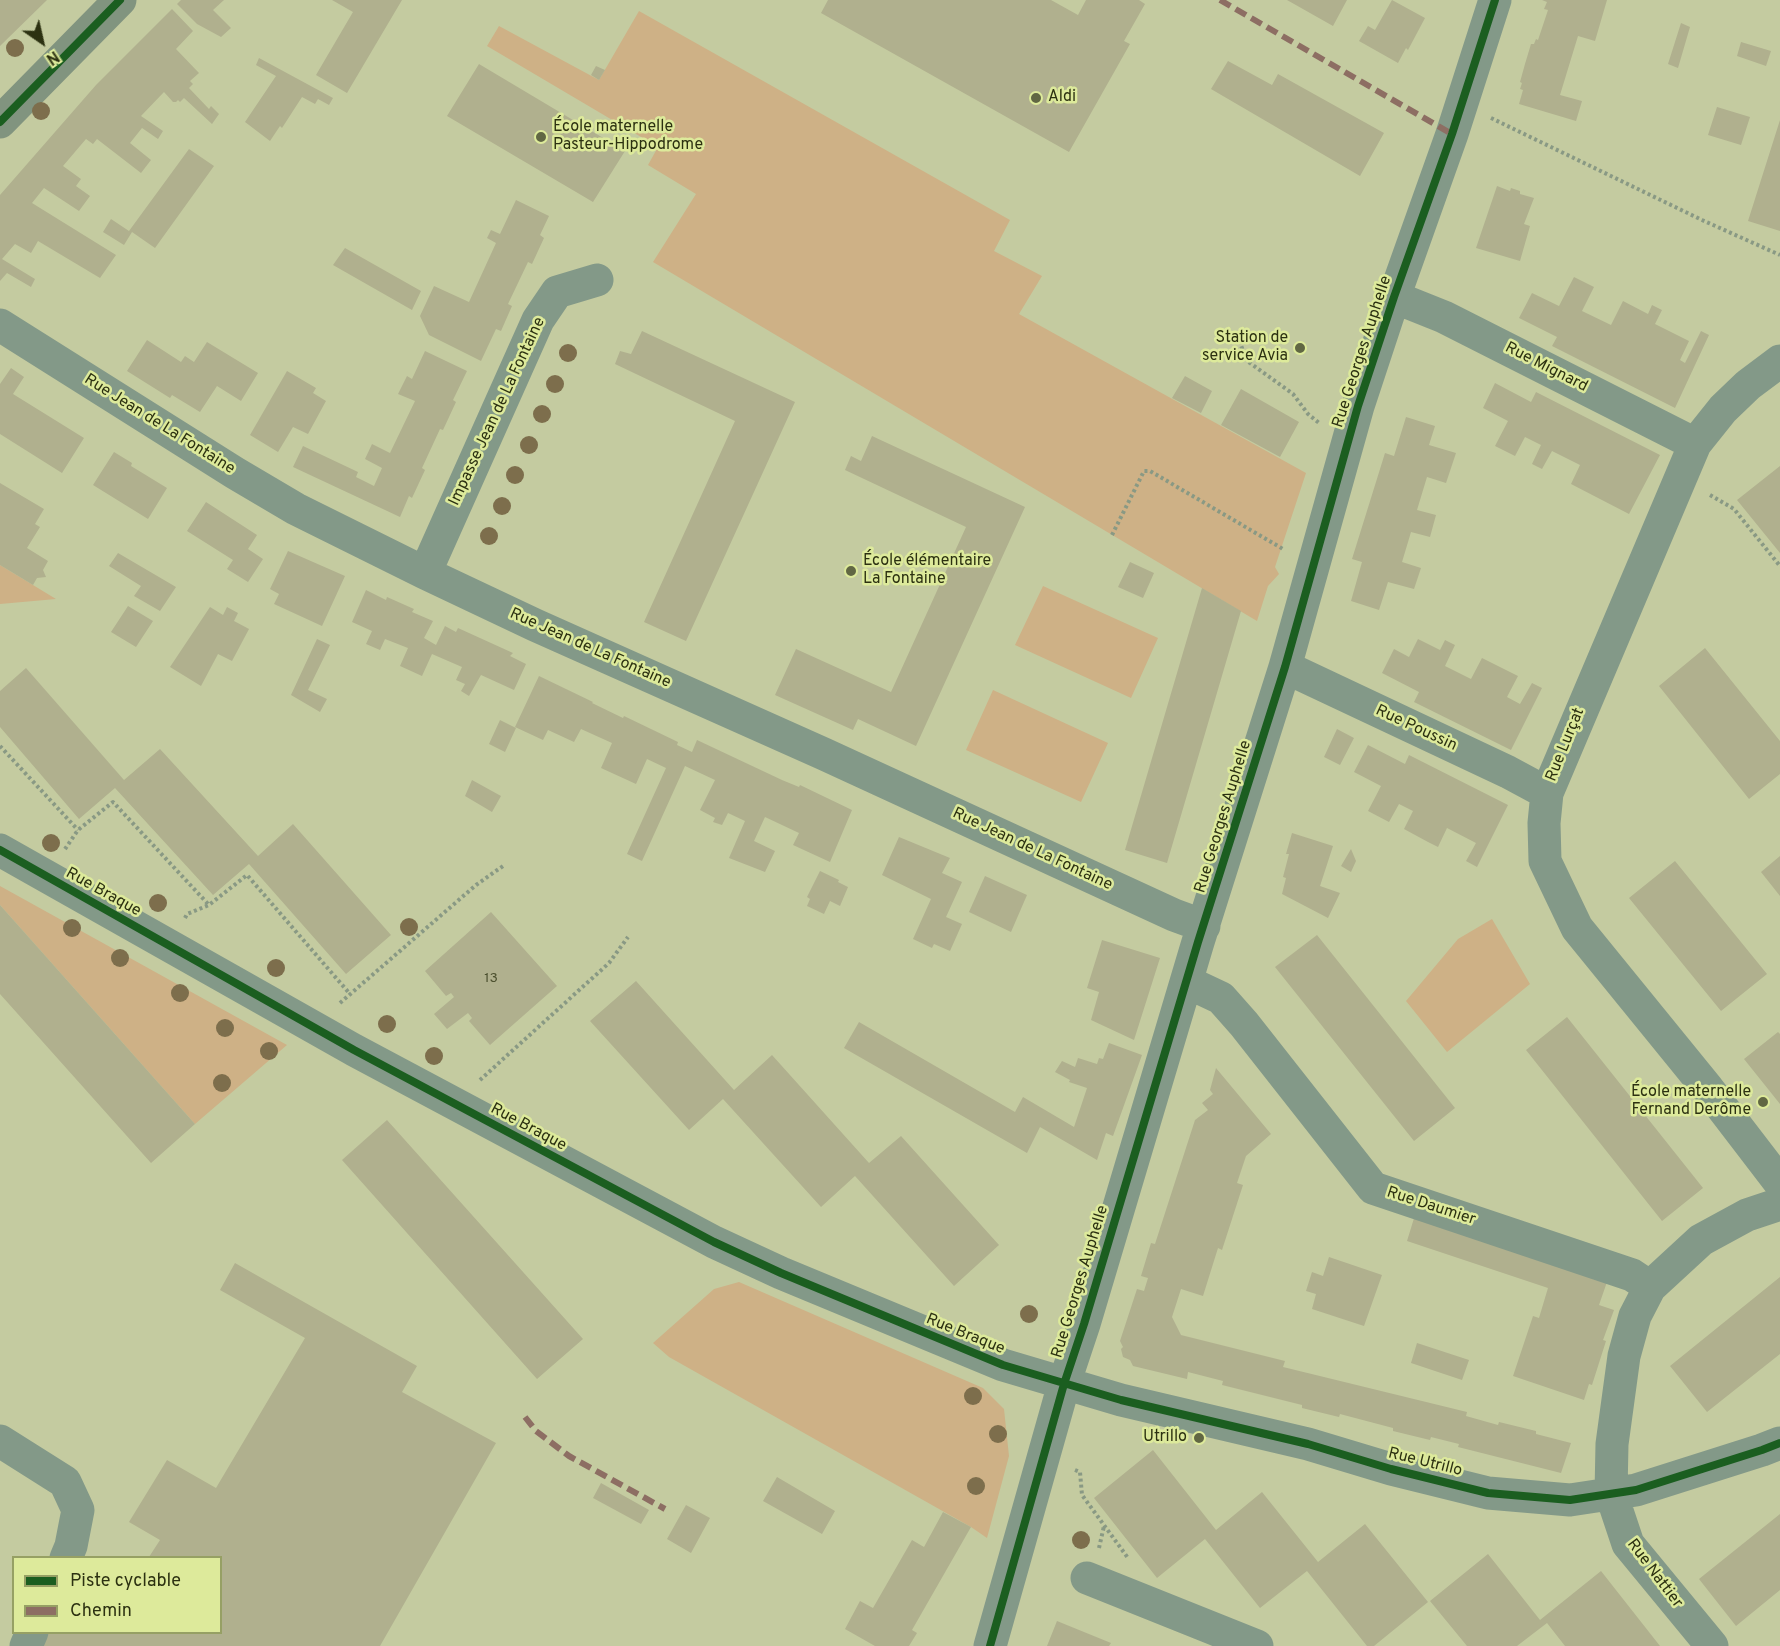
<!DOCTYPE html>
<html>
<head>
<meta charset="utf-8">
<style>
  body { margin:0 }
  #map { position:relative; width:1780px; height:1646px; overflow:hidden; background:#c4cba0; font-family:Overpass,sans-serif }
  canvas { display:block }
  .legend { position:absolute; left:12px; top:1556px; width:210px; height:78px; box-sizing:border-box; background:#ddea9b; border:2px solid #96a064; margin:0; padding:8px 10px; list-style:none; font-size:18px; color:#2c3111 }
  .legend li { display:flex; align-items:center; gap:12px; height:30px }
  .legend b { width:30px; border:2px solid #96a064 }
  .north { position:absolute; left:12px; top:12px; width:60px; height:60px; -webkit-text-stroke:4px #ddea9b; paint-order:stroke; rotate:146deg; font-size:16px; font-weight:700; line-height:24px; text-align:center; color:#2c3111 }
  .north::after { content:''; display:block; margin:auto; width:21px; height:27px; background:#2c3111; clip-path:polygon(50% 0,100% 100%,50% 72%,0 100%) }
</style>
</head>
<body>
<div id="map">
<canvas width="1780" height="1646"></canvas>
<ul class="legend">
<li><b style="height:8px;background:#1b5e20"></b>Piste cyclable</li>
<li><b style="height:8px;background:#8d6e63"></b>Chemin</li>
</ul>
<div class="north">N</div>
</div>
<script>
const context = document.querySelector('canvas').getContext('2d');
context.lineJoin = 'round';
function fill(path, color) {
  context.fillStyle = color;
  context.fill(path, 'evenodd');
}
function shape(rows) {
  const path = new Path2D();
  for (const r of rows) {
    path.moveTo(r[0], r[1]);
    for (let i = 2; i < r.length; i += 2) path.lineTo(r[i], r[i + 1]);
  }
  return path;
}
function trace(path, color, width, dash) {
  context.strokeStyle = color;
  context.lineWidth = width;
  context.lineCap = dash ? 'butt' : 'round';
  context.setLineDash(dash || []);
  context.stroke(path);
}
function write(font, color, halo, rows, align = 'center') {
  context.font = font + ' Overpass,sans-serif';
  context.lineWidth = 5;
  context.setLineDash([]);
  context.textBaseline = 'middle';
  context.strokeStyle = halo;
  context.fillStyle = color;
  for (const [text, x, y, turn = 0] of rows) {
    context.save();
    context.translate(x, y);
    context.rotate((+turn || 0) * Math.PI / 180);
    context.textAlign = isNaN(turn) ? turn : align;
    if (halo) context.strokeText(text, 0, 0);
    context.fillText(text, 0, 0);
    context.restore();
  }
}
fill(shape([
  [639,11,1010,220,994,251,1042,276,1019,314,1306,473,1275,567,1279,574,1268,586,1257,621,653,262,696,194,648,165,658,147,487,46,499,26,599,80],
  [0,565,56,599,0,604],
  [1043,586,1158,638,1131,698,1015,645],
  [993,690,1108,743,1081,802,966,750],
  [0,886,287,1045,195,1124,0,905],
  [1492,919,1530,984,1447,1052,1406,1001,1458,939],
  [739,1282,983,1388,1004,1409,1009,1456,987,1538,971,1527,669,1357,653,1343,714,1289]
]), '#ceb186');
fill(shape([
  [0,0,47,0,0,46],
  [181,0,224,0,213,10,231,28,221,37,197,24,177,4],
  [332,0,402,0,347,93,316,75,353,12],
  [828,0,1051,0,1078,15,1086,0,1139,0,1145,4,1124,41,1130,44,1069,152,821,13],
  [1287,0,1347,0,1333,26],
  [1392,0,1425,18,1408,50,1406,48,1398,63,1359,41,1368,26,1375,30],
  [1542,0,1607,0,1595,41,1578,36,1560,95,1582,101,1576,121,1519,104,1523,90,1520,89,1522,83,1520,82,1525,64,1531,44,1534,44,1536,39,1538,40,1548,10,1544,9,1547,2],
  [172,9,193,31,176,49,199,73,190,81,193,84,189,88,209,109,211,106,219,114,212,124,184,98,180,102,178,100,176,102,173,102,164,92,141,116,163,131,158,139,142,128,130,143,151,160,141,173,97,139,93,144,86,139,63,166,81,179,76,186,90,196,79,211,44,188,32,203,116,255,100,278,38,241,31,253,15,244,2,259,35,279,31,287,7,273,0,281,0,195,96,85],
  [1681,23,1690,27,1678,68,1668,64],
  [1741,42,1771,51,1766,66,1737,56],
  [259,58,333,98,329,105,318,99,315,104,302,97,282,128,280,126,270,141,245,122,276,76,256,65],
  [1228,61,1272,85,1278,74,1384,133,1360,176,1211,89],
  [479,64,625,151,593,202,447,116],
  [596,66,605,70,599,80,591,75],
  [1717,107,1750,117,1741,145,1708,135],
  [1780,120,1780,231,1748,221],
  [189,149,214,166,155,248,132,232,124,245,103,232,111,219,129,231],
  [1497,186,1510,191,1511,188,1520,191,1520,194,1534,198,1524,224,1530,226,1520,261,1476,248],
  [516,200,549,216,540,235,544,238,532,264,528,262,508,304,512,306,501,331,496,329,481,361,429,335,420,316,434,286,469,302,496,243,487,238,491,230,500,234],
  [345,248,421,291,412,310,333,265],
  [1574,277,1594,287,1582,311,1611,325,1623,301,1648,314,1652,305,1662,310,1655,324,1689,341,1680,360,1685,363,1701,331,1709,335,1675,408,1552,346,1557,337,1519,318,1532,293,1559,306],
  [642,331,795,402,686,641,644,622,735,421,615,364,620,351,631,354],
  [147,340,181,362,185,356,194,362,207,342,258,373,241,401,217,386,200,412,172,395,170,398,127,371],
  [425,351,467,371,453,400,456,402,443,430,440,429,422,468,425,470,412,498,409,496,400,517,293,467,303,446,358,472,356,477,374,486,382,468,365,459,372,444,390,453,415,401,398,394,407,376,412,379],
  [11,368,24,377,13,394,84,438,62,473,0,434,0,384],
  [287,371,316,388,313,393,326,401,308,434,293,427,278,452,250,435],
  [1185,376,1212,391,1201,413,1172,398],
  [1495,383,1531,402,1536,392,1660,455,1629,514,1571,484,1580,465,1552,451,1542,469,1532,464,1541,445,1525,437,1515,456,1495,446,1508,421,1483,408],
  [1241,389,1299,422,1280,457,1221,425],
  [1406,417,1435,426,1429,445,1456,453,1446,483,1427,477,1417,510,1436,515,1430,537,1411,532,1402,562,1421,568,1414,589,1388,582,1379,610,1351,601,1362,562,1352,559,1385,453,1394,456],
  [872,436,1025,507,916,746,858,719,853,730,775,695,796,649,891,692,966,527,845,470,851,456,861,461],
  [114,452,132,463,131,466,167,488,148,519,93,485],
  [1780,466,1780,553,1737,500],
  [0,483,44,509,35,524,40,527,27,548,48,561,43,570,46,577,37,578,33,585,0,565],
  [206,502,257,535,248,549,263,559,248,582,227,569,233,560,187,531],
  [288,551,345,576,322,626,274,604,279,594,270,589],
  [118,553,176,587,160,611,134,596,141,586,109,566],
  [1130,562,1154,573,1143,598,1118,587],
  [1202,588,1241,611,1167,863,1125,850],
  [366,590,386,600,387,597,414,609,412,612,433,621,424,638,436,645,445,626,456,632,458,628,513,653,510,656,526,664,514,690,481,675,469,696,461,691,465,684,456,680,462,667,432,654,422,676,400,666,408,648,385,639,380,650,366,644,372,631,352,622],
  [128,606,153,621,136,647,111,632],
  [210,607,223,615,227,607,238,613,234,621,249,629,232,661,218,654,201,686,170,667],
  [317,639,330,645,308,690,327,699,320,712,291,695],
  [1418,639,1440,650,1445,640,1455,645,1445,666,1471,679,1482,658,1518,676,1507,697,1520,704,1532,683,1542,688,1511,750,1414,702,1419,692,1382,673,1394,649,1409,657],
  [1705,648,1780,741,1780,774,1749,799,1659,686],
  [26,668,124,780,160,749,258,856,293,824,391,935,346,974,249,864,213,895,115,788,79,819,0,727,0,691],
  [539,676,593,702,592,703,623,718,624,716,678,742,677,745,692,752,697,740,782,780,799,787,800,785,852,810,830,862,793,845,799,833,765,817,754,841,775,851,765,872,729,858,745,821,728,813,722,825,713,822,715,818,700,810,715,780,685,766,642,861,627,854,666,768,647,759,636,784,601,768,612,743,581,729,574,742,548,730,543,740,515,727],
  [500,720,516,728,505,752,489,744],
  [1337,729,1354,738,1340,765,1324,757],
  [1368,745,1405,764,1409,755,1508,805,1477,867,1466,861,1476,843,1447,828,1438,847,1428,842,1404,829,1413,811,1399,804,1389,822,1368,811,1381,786,1354,772],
  [472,780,501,796,492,812,465,796],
  [1292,833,1333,846,1320,886,1340,893,1328,918,1282,894,1286,878,1283,877,1289,854,1286,854],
  [899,837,950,858,942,873,962,882,946,917,962,924,950,951,934,944,932,948,913,939,931,899,882,875],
  [1351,849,1356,861,1351,872,1341,866],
  [1780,856,1780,896,1761,872],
  [1675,861,1767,974,1721,1011,1629,898],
  [820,871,839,880,838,882,848,887,840,906,830,901,824,914,807,906,810,899,807,897],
  [985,876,1027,895,1011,932,969,912],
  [0,905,195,1124,151,1163,0,994],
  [491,912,557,986,490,1045,469,1021,472,1018,468,1013,447,1029,434,1014,454,997,451,993,446,996,425,971],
  [1317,935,1455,1108,1414,1141,1275,967],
  [1102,940,1160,958,1134,1040,1091,1020,1099,992,1087,988],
  [636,981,734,1090,772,1055,869,1163,901,1136,999,1245,954,1286,855,1176,821,1207,723,1099,689,1130,590,1021],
  [1567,1017,1703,1188,1662,1221,1526,1050],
  [859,1022,1015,1112,1023,1097,1074,1127,1087,1088,1069,1082,1070,1080,1055,1072,1062,1061,1075,1067,1078,1058,1097,1064,1099,1058,1103,1059,1109,1043,1142,1055,1113,1136,1106,1133,1097,1160,1040,1127,1027,1153,844,1048],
  [1778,1032,1780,1034,1780,1104,1744,1059],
  [1216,1068,1271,1134,1246,1156,1237,1183,1243,1185,1222,1250,1218,1248,1203,1296,1181,1289,1172,1317,1181,1335,1285,1361,1283,1367,1467,1412,1466,1416,1498,1425,1499,1422,1536,1431,1536,1434,1571,1443,1561,1473,1458,1447,1459,1444,1431,1437,1430,1440,1393,1431,1393,1428,1340,1414,1339,1417,1302,1408,1302,1405,1222,1385,1223,1381,1188,1372,1187,1379,1133,1366,1130,1360,1123,1357,1121,1349,1123,1347,1120,1341,1137,1289,1144,1291,1148,1278,1141,1276,1151,1243,1155,1244,1195,1120,1208,1110,1202,1103,1213,1094,1210,1090],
  [387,1120,583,1339,537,1379,342,1160],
  [1415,1215,1608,1279,1599,1305,1614,1310,1603,1340,1606,1341,1592,1385,1589,1384,1584,1400,1513,1376,1533,1316,1539,1318,1548,1288,1407,1241],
  [1329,1257,1382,1275,1364,1326,1312,1309,1316,1294,1306,1291,1312,1272,1323,1276],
  [235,1263,417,1366,402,1392,496,1443,380,1646,40,1646,49,1632,220,1632,220,1557,149,1557,160,1540,129,1522,167,1460,216,1488,305,1338,220,1290],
  [1780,1277,1780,1354,1707,1412,1670,1366],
  [1417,1343,1469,1360,1462,1380,1411,1363],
  [1153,1450,1216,1530,1262,1492,1318,1562,1365,1524,1428,1602,1374,1646,1367,1646,1307,1571,1260,1608,1205,1539,1157,1578,1094,1498],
  [777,1477,835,1511,822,1534,763,1501],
  [601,1483,649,1510,641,1524,593,1498],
  [686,1505,710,1518,691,1553,667,1539],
  [943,1512,971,1527,912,1630,917,1633,909,1646,875,1646,845,1629,860,1601,873,1608,912,1540,924,1547],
  [1780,1514,1780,1590,1736,1626,1699,1579],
  [1488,1554,1540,1620,1601,1571,1660,1646,1565,1646,1547,1623,1517,1646,1467,1646,1430,1601],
  [1057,1621,1111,1643,1109,1646,1047,1646]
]), '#b0b08e');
trace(shape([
  [1491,118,1702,220,1780,255],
  [1237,335,1247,361,1293,394,1308,414,1319,423],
  [1710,495,1734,509,1780,566],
  [1112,535,1144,471,1150,471,1283,549],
  [0,746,78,830],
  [65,849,78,830,113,802,209,905],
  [185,918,187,914,209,905,247,875,350,994],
  [340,1003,476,885,503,866],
  [480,1080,609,963,628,937],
  [1075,1470,1080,1472,1082,1495,1128,1558],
  [1099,1548,1104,1526]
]), '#899984', 4, [3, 3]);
trace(shape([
  [1394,297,1444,317,1695,444],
  [0,325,235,473,296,509,425,573,535,625,824,754,1174,915,1204,926],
  [1780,361,1748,385,1723,409,1695,444,1547,793,1544,823,1545,861,1577,928,1708,1089,1780,1183],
  [425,573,538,320,557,292,597,280],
  [1285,667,1508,772,1547,793],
  [0,850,354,1050,714,1242,781,1273,1003,1365,1121,1400,1308,1444,1391,1469,1488,1493,1570,1500,1636,1490,1762,1450,1780,1443],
  [1187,982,1221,998,1244,1024,1373,1188,1632,1275,1650,1287],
  [0,1441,65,1482,78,1510,71,1546,66,1558],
  [1087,1578,1257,1646],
  [26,1646,32,1632],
  [990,1646,1064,1384,1084,1324,1198,942,1285,667,1358,406,1394,297,1452,134,1495,0],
  [1712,1646,1628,1544,1611,1493,1612,1444,1624,1356,1635,1316,1650,1287,1701,1240,1747,1215,1780,1204]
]), '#839988', 33);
trace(shape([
  [0,122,120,0]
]), '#81947f', 33);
trace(shape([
  [1220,0,1452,134],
  [525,1417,536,1431,569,1456,665,1509]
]), '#8d6e63', 6, [12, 6]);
trace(shape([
  [0,122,120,0],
  [0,850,354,1050,714,1242,781,1273,1003,1365,1121,1400,1308,1444,1391,1469,1488,1493,1570,1500,1636,1490,1762,1450,1780,1443],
  [990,1646,1064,1384,1084,1324,1198,942,1285,667,1358,406,1394,297,1452,134,1495,0]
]), '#1b5e20', 8);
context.fillStyle = '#7d6e4c';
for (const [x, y] of [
  [15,48],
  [41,111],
  [568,353],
  [555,384],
  [542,414],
  [529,445],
  [515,475],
  [502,506],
  [489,536],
  [51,843],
  [158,903],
  [409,927],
  [72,928],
  [120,958],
  [276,968],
  [180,993],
  [387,1024],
  [225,1028],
  [269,1051],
  [434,1056],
  [222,1083],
  [1029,1314],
  [973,1396],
  [998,1434],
  [976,1486],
  [1081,1540]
]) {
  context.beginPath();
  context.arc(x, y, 9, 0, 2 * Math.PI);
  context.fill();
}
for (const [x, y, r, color] of [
  [1036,98,6,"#616743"],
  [541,137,6,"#616743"],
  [1300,348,6,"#616743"],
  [851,571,6,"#616743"],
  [1763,1102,6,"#616743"],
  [1199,1438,6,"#616743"]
]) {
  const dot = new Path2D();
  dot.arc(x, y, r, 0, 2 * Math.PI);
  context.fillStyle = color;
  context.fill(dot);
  trace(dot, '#ddea9b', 2);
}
write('14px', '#4d5130', null, [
  ["13",491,979]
]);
write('16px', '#2c3111', '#ddea9b', [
  ["Aldi",1048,98],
  ["École maternelle",553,128],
  ["Pasteur-Hippodrome",553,146],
  ["Station de",1288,339,"right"],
  ["service Avia",1288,357,"right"],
  ["École élémentaire",863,562],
  ["La Fontaine",863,580],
  ["École maternelle",1751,1093,"right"],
  ["Fernand Derôme",1751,1111,"right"],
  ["Utrillo",1187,1438,"right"]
], 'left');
write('16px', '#2c3111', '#ddea9b', [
  ["Rue Georges Auphelle",1363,352,-72],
  ["Rue Mignard",1546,368,27],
  ["Impasse Jean de La Fontaine",498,412,-65],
  ["Rue Jean de La Fontaine",159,425,32],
  ["Rue Jean de La Fontaine",590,649,24],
  ["Rue Poussin",1416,729,25],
  ["Rue Lurçat",1566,745,-68],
  ["Rue Georges Auphelle",1224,817,-73],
  ["Rue Jean de La Fontaine",1032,850,25],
  ["Rue Braque",103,893,29],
  ["Rue Braque",528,1128,28],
  ["Rue Daumier",1431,1207,18],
  ["Rue Georges Auphelle",1081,1282,-73],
  ["Rue Braque",965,1335,22],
  ["Rue Utrillo",1425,1463,14],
  ["Rue Nattier",1654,1574,53]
]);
</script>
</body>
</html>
